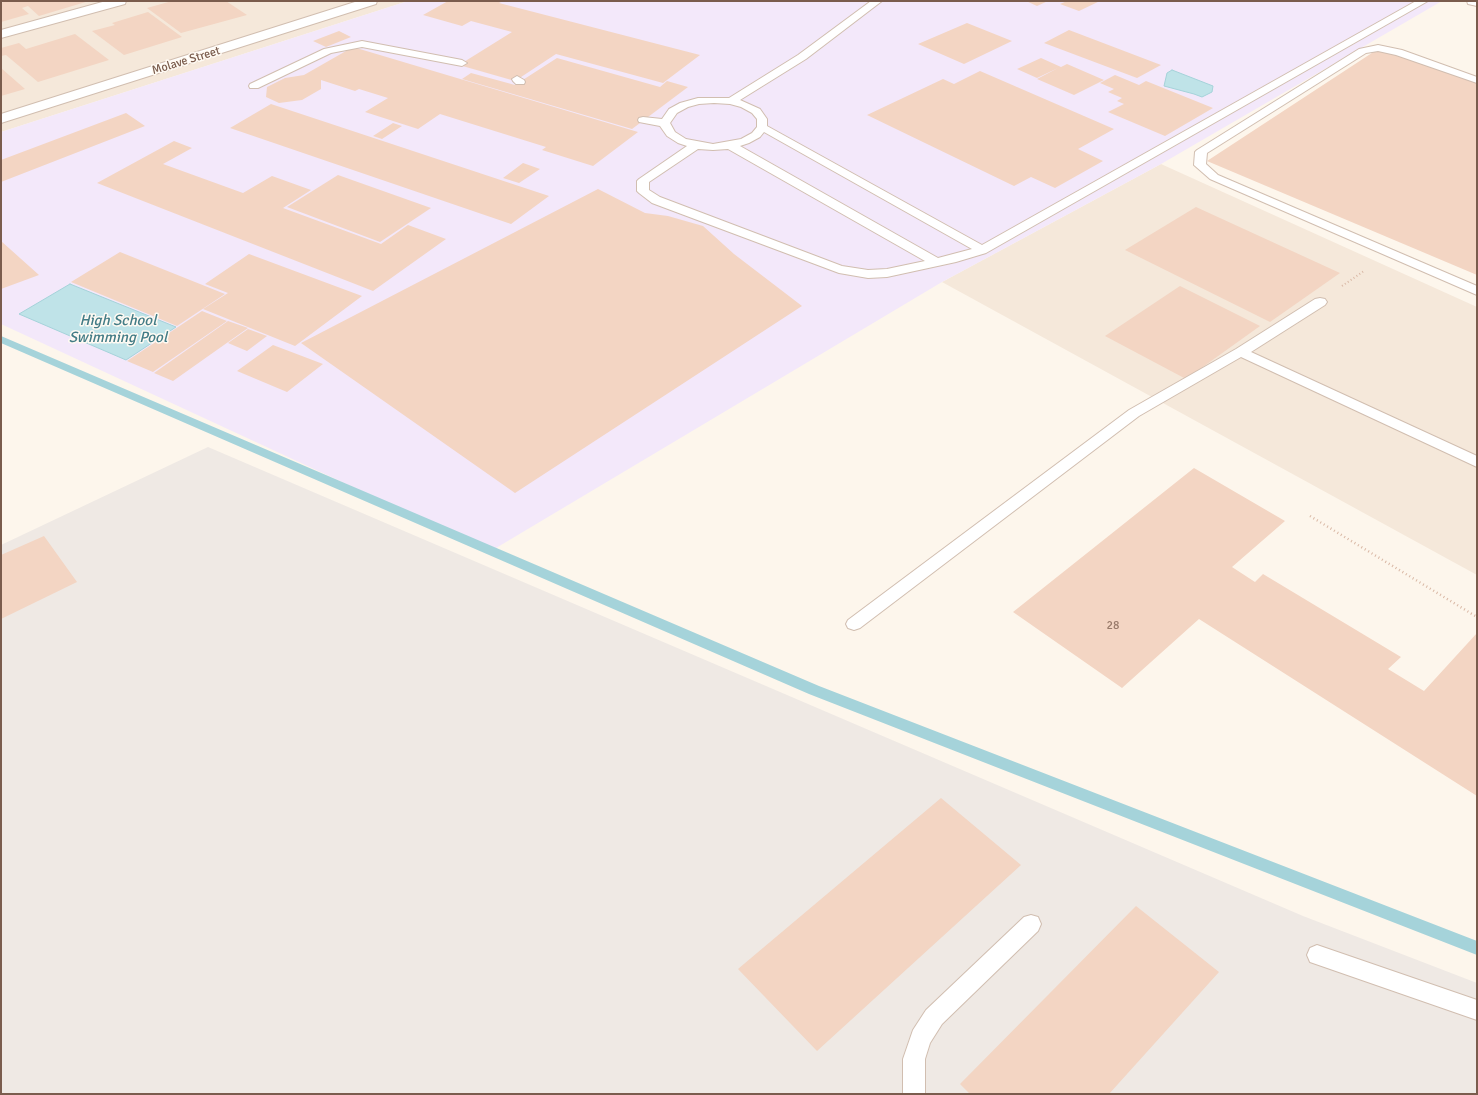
<!DOCTYPE html>
<html>
<head>
<meta charset="utf-8">
<style>
  body { margin:0 }
  #map { position:relative; width:1478px; height:1095px; overflow:hidden; background:#fdf6ec; font-family:Signika,sans-serif }
  canvas { display:block }
  .frame { position:absolute; inset:0; border:2px solid #7a5c4d; pointer-events:none }
</style>
</head>
<body>
<div id="map">
<canvas width="1478" height="1095"></canvas>
<div class="frame"></div>
</div>
<script>
const context = document.querySelector('canvas').getContext('2d');
context.lineJoin = 'round';
function fill(path, color) {
  context.fillStyle = color;
  context.fill(path, 'evenodd');
}
function shape(rows) {
  const path = new Path2D();
  for (const r of rows) {
    path.moveTo(r[0], r[1]);
    for (let i = 2; i < r.length; i += 2) path.lineTo(r[i], r[i + 1]);
  }
  return path;
}
function trace(path, color, width, dash) {
  context.strokeStyle = color;
  context.lineWidth = width;
  context.lineCap = dash ? 'butt' : 'round';
  context.setLineDash(dash || []);
  context.stroke(path);
}
function write(font, color, halo, rows, align = 'center') {
  context.font = font + ' Signika,sans-serif';
  context.lineWidth = 3;
  context.setLineDash([]);
  context.textBaseline = 'middle';
  context.strokeStyle = halo;
  context.fillStyle = color;
  for (const [text, x, y, turn = 0] of rows) {
    context.save();
    context.translate(x, y);
    context.rotate((+turn || 0) * Math.PI / 180);
    context.textAlign = isNaN(turn) ? turn : align;
    if (halo) context.strokeText(text, 0, 0);
    context.fillText(text, 0, 0);
    context.restore();
  }
}
fill(shape([
  [1,1,408,1,1,132],
  [1161,164,1477,307,1477,575,942,282]
]), '#f5e8da');
fill(shape([
  [208,447,1303,916,1477,983,1477,1094,1,1094,1,545]
]), '#efe9e4');
fill(shape([
  [408,1,1442,1,1161,164,942,282,491,551,1,324,1,132]
]), '#f3e8fa');
const water = shape([
  [1172,70,1213,86,1212,92,1202,97,1194,94,1164,86,1167,73,1172,70],
  [70,284,176,327,126,360,19,314,70,284]
]);
fill(water, '#bfe3e8');
trace(water, '#a5d3da', 1);
fill(shape([
  [1,336,819,686,1477,941,1477,955,809,694,1,343,1,336]
]), '#a5d3da');
fill(shape([
  [6,1,89,1,39,16,28,6,22,8,29,14,1,22,1,3],
  [172,1,226,1,247,15,181,33,147,8],
  [448,1,499,1,501,2,499,3,700,55,663,83,556,54,515,81,459,65,512,32,471,21,462,26,423,15],
  [1026,1,1048,1,1037,6],
  [1067,1,1100,1,1079,11,1060,4],
  [148,12,182,37,124,55,92,31,115,25,112,23],
  [967,23,1012,41,964,64,918,44],
  [1069,30,1161,65,1137,78,1044,43],
  [339,31,351,37,326,47,313,41],
  [75,34,109,60,38,82,6,55,1,56,1,48,19,43,26,49],
  [353,47,638,132,593,166,542,150,546,147,440,114,418,129,365,112,388,98,359,89,355,91,321,80,321,89,302,100,279,103,266,97,267,87,285,78,304,75],
  [1378,49,1477,83,1477,275,1207,161],
  [557,58,660,87,667,81,688,87,632,129,462,79,471,73,515,85],
  [1041,58,1061,67,1067,64,1104,80,1074,95,1037,79,1058,68,1037,78,1017,69],
  [1,68,25,89,1,96],
  [980,71,1114,129,1078,149,1103,161,1055,188,1031,177,1014,186,867,115,943,79,954,84],
  [1115,75,1139,85,1146,81,1213,108,1165,136,1108,112,1124,104,1117,101,1122,98,1108,92,1114,89,1100,83],
  [271,104,549,196,511,224,230,128],
  [126,113,145,126,1,182,1,160],
  [393,123,402,126,382,139,373,136],
  [174,141,192,148,163,164,243,193,272,176,311,190,283,208,381,244,408,225,446,239,373,291,97,183],
  [523,163,540,169,519,183,503,178],
  [338,175,431,208,380,242,287,207],
  [598,189,645,213,668,216,703,226,734,254,802,306,515,493,301,343],
  [1196,207,1340,273,1270,322,1125,250],
  [1,241,39,275,1,289],
  [120,252,225,294,177,326,71,282],
  [249,254,362,296,295,346,203,309,228,293,205,284],
  [1180,286,1260,326,1186,379,1105,336],
  [202,311,227,321,153,372,127,361],
  [228,321,248,328,173,381,154,373],
  [248,329,267,336,247,351,228,343],
  [273,345,323,364,287,392,237,371],
  [1194,468,1285,521,1232,567,1255,582,1263,574,1401,657,1388,669,1424,691,1477,633,1477,796,1199,619,1122,688,1013,612],
  [44,536,77,582,1,619,1,555],
  [941,798,1021,865,817,1051,738,969],
  [1136,906,1219,972,1109,1094,970,1094,960,1084]
]), '#f3d5c3');
const service = shape([
  [871,1,882,1,806,59,740,100,760,109,767,119,767,126,982,245,1416,1,1428,1,986,253,956,262,887,277,868,278,839,273,652,203,639,193,637,191,637,181,639,179,687,146,678,143,667,136,660,126,639,122,638,120,639,118,643,117,662,119,669,109,680,103,698,98,729,98,798,55,871,1],
  [714,103,730,104,741,107,752,113,757,119,757,127,752,133,741,139,713,144,686,139,675,132,670,123,677,113,688,107,699,104,714,103],
  [764,132,972,249,938,258,740,146,749,143,760,137,764,132],
  [698,149,713,150,728,149,925,261,887,269,868,270,842,266,660,197,649,190,649,182,698,149],
  [362,41,462,60,467,63,462,66,362,47,331,53,258,88,250,88,249,86,250,84,324,49,362,41],
  [1378,45,1402,50,1477,77,1477,83,1396,55,1378,51,1366,53,1207,153,1206,164,1218,175,1477,286,1477,295,1210,179,1194,165,1195,152,1197,150,1359,49,1378,45],
  [517,76,524,80,525,82,524,84,516,84,513,81,512,79,517,76],
  [1320,298,1325,299,1327,302,1325,305,1251,352,1477,456,1477,467,1241,357,1139,416,860,628,854,630,848,628,846,624,848,620,1129,410,1236,349,1315,299,1320,298],
  [1031,915,1038,917,1041,924,1038,931,942,1024,930,1043,925,1059,925,1094,903,1094,903,1059,913,1030,926,1010,1024,917,1031,915],
  [1317,945,1477,1000,1477,1020,1310,962,1307,955,1310,948,1317,945]
]);
const minor = shape([
  [106,1,126,1,125,4,1,38,1,30,106,1],
  [358,1,377,1,376,4,1,123,1,114,358,1],
  [1467,1,1477,1,1477,6,1468,4,1467,1]
]);
trace(service, '#d1beb0', 2);
trace(minor, '#d1beb0', 2);
trace(shape([
  [1342,286,1364,271]
]), '#d9b8a5', 2, [1, 2.5]);
trace(shape([
  [1310,516,1477,617]
]), '#d9b8a5', 2.5, [1, 3]);
fill(service, '#fff');
fill(minor, '#fff');
write('12px', '#7a5c4d', '#fffaf3', [
  ["Molave Street",186,61,-17]
]);
write('12px', '#987a6a', null, [
  ["28",1113,626]
]);
write('italic 15px', '#437c86', '#fffaf3', [
  ["High School",118,321],
  ["Swimming Pool",118,338]
]);
</script>
</body>
</html>
